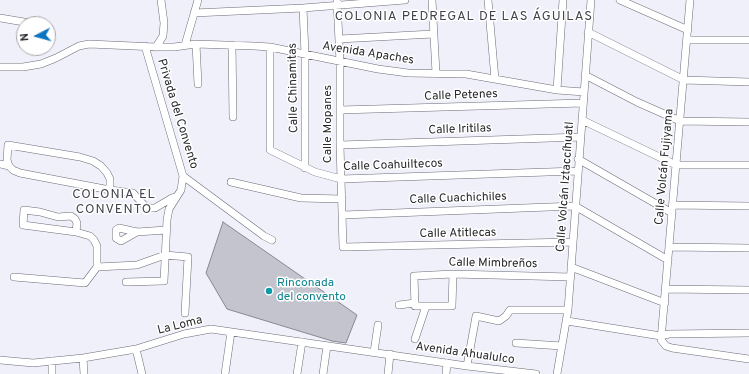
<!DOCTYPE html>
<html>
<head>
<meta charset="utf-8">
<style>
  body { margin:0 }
  #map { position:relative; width:749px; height:374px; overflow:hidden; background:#eff0fa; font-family:Overpass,sans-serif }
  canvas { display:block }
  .north { position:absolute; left:16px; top:16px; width:40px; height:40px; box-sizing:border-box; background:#fff; border:1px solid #a9a9ab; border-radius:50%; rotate:264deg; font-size:11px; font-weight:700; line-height:16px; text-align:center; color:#28282c }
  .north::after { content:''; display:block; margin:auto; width:14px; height:18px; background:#0d74c0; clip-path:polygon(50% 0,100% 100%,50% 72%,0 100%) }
</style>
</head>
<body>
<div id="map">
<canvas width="749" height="374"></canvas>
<div class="north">N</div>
</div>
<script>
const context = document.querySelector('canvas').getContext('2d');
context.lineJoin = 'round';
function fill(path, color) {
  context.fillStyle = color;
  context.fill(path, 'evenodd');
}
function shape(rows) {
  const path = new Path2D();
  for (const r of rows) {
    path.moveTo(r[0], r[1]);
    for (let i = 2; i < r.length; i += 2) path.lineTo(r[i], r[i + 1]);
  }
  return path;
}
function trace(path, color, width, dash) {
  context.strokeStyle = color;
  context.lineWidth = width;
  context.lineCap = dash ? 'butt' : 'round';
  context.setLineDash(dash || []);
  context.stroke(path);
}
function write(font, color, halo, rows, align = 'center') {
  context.font = font + ' Overpass,sans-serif';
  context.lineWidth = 3;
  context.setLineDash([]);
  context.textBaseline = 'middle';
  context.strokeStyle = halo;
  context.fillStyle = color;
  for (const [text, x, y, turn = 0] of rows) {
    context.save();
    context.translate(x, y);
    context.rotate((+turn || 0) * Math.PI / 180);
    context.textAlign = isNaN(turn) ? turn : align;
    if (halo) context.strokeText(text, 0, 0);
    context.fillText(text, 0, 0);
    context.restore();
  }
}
const building = shape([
  [223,222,357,315,346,343,332,341,227,309,206,273,223,222]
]);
fill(building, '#c4c4cf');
trace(building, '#878891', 1);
const minor = shape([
  [337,0,340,62,340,145,343,247,572,242],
  [432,0,436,73],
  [488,0,495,79],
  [620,0,688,30],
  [690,0,661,340,666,346,672,348,749,359],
  [303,8,305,54,305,168],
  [194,13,303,8,405,0],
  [0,18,30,23],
  [588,32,684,80,749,82],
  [339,39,433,34],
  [687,40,749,40],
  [196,44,198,84],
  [185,45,198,0],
  [232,45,233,117],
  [145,46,183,176,264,236,272,240],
  [156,47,163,36,164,23,161,0],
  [270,47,270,150,315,172,341,179,577,171],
  [0,67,23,67,41,64,56,58,79,46,89,44,156,47,174,47,196,44,254,46,270,47,378,69,408,73,466,74,557,90,584,92],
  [585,75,637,102,680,121,749,122],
  [557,90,563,0],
  [340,110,583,103],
  [582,120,676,165,749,165],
  [340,145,581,137],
  [578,159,672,213],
  [0,164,9,166],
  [231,182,301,198,342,199],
  [110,190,110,179,107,173,101,166,93,161,80,157,8,145,7,160,9,166,13,170,20,173,110,190,133,193,145,206,150,208,155,208,172,198,176,197],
  [673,205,749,206],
  [343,215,575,206,668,260],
  [137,232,121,241,116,238,116,230,119,228,137,232,166,230],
  [670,247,749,248],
  [97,267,137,265,165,255,188,257,185,313],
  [571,267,665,303],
  [453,274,452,306,415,306,414,276,453,274,571,277],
  [14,277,85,283,97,267,97,246,94,240,90,236,76,232,23,225,24,210,40,212,58,217,71,216,75,219,77,223,76,232],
  [126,282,164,281,167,220,169,209,181,190,183,176],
  [666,289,749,290],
  [399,305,415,303],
  [567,321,661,336,669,334,749,333],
  [415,339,426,306],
  [516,343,562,346],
  [136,349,142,374],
  [374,352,378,325],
  [83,358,84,374],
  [0,360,33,363,83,358,136,349,184,334,211,329,467,366,536,374],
  [52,361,52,374],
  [467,366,476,316,499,321,506,316,510,310,568,310],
  [225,374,231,332],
  [297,374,302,342],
  [323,374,327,346],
  [388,374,390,354],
  [446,374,447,363],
  [557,374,568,310,591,0]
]);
trace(minor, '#6b6c75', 8);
trace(shape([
  [185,326,185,320]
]), '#a6a7ae', 1, [2, 3]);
trace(minor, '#fff', 7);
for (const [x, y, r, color] of [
  [269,291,4,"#0f9aa8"]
]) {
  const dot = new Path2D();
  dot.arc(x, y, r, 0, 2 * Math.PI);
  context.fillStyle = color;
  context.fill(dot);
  trace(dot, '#fff', 1.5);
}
write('12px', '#28282c', '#fff', [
  ["Avenida Apaches",368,54,9],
  ["Calle Chinamitas",294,88,-91],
  ["Calle Petenes",461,96,-2],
  ["Privada del Convento",177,114,73],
  ["Calle Mopanes",329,124,-90],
  ["Calle Iritilas",460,130,-2],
  ["Calle Coahuiltecos",393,166,-2],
  ["Calle Volcán Fujiyama",665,167,-85],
  ["Calle Volcán Iztaccíhuatl",566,187,-86],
  ["Calle Cuachichiles",458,199,-2],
  ["Calle Atitlecas",458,234,-1],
  ["Calle Mimbreños",493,264,1],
  ["La Loma",180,326,-14],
  ["Avenida Ahualulco",465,354,8]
]);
write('12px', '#0d838f', '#fff', [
  ["Rinconada",277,284],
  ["del convento",277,298]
], 'left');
context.letterSpacing = '1px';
write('13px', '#42434b', '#fff', [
  ["COLONIA PEDREGAL DE LAS ÁGUILAS",464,17],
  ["COLONIA EL",114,195],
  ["CONVENTO",114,210]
]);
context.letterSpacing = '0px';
</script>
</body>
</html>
